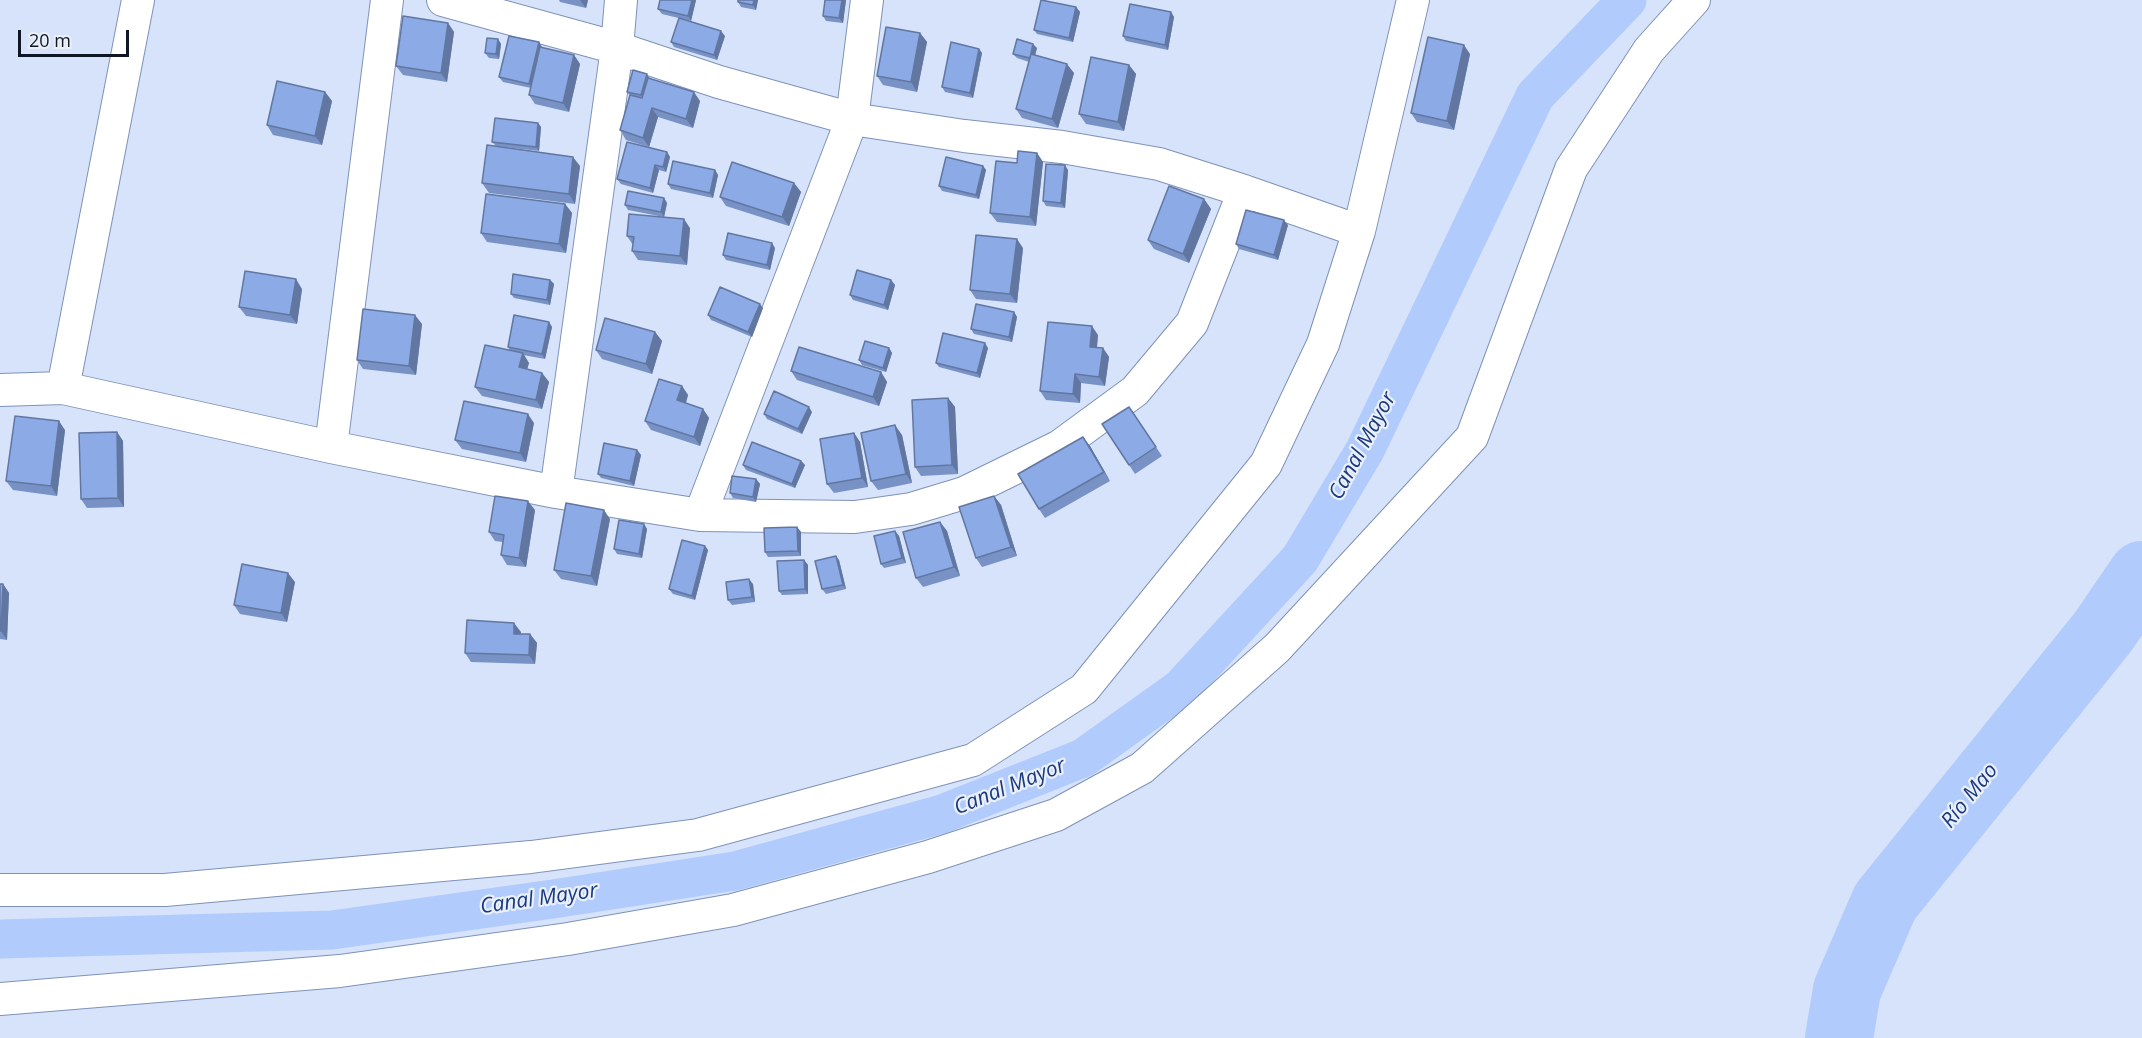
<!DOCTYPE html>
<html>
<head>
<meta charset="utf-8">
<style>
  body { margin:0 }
  #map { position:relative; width:2142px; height:1038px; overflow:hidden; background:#d6e3fb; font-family:"Open Sans",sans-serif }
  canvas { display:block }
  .scale { position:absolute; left:18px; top:30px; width:111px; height:27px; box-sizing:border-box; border:3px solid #0f1725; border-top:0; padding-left:8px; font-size:18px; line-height:21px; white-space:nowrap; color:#0f1725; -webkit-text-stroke:4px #ebf0f8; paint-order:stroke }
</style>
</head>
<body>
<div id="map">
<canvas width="2142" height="1038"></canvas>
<div class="scale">20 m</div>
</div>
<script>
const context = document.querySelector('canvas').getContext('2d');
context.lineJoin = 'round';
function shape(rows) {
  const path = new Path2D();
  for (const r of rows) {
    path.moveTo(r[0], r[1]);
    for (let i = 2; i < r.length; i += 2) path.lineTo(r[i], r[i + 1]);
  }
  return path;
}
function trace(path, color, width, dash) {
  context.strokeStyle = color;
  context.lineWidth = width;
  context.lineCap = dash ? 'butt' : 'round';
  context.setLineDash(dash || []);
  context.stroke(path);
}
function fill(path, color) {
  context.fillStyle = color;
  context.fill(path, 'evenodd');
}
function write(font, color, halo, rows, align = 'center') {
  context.font = font + ' "Open Sans",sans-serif';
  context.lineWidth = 4.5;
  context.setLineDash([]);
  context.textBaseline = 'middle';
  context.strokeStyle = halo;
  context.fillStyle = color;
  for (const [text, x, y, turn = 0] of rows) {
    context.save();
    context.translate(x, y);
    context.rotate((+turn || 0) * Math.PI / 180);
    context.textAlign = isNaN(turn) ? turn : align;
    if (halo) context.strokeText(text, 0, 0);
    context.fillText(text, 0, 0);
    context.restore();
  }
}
trace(shape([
  [0,939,332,930,553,899,735,871,942,814,1083,758,1181,688,1300,559,1365,450,1535,96,1627,0]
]), '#b0cbfc', 39);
trace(shape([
  [1839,1038,1847,990,1885,902,2103,632,2142,575]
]), '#b0cbfc', 68);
const street = shape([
  [443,0,617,48,719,82,852,119,964,136,1062,147,1159,164,1244,191,1359,231],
  [63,388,138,0],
  [0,390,63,388,331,447,556,492,700,515,855,517,911,509,964,493,1060,446,1135,391,1192,323,1244,191],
  [331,447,387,0],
  [556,492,617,48,621,0],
  [700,515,852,119,867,0],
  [0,890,165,890,531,857,698,835,973,760,1084,689,1266,464,1323,344,1359,231,1413,0],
  [0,999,340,971,568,939,733,910,928,857,1056,815,1142,768,1277,648,1472,437,1571,169,1649,50,1694,0]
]);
trace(street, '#7e92b8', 34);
trace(street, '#fff', 32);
fill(shape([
  [559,0,588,0,586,8,560,2],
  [696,0,691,21,662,14,658,9],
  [738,0,758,0,756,10,741,7,738,2],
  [825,0,846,0,843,23,826,21,823,16],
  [1076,7,1080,12,1073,42,1037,34,1034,30],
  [1171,12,1174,17,1168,50,1126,41,1123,36],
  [448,23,454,32,447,82,403,75,396,66],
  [920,33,927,42,917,92,883,85,877,76],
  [725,36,717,60,674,47,671,42],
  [498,39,501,44,499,59,489,58,485,53],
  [539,42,542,48,574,55,580,64,569,112,535,104,529,95,531,88,503,82,499,77],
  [1037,48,1035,55,1074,73,1058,128,1022,118,1016,109,1029,62,1017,58,1013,54],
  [979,49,982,53,973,98,945,92,942,87],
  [1470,54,1454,130,1417,122,1411,113],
  [1129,65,1136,74,1124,131,1086,124,1079,114],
  [650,79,700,101,693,128,658,117,649,147,626,140,620,130,630,96,627,92],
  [325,92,332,101,322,145,273,135,267,125],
  [538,123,541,127,539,151,496,146,492,142],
  [667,152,670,157,666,172,659,170,653,193,621,184,617,179],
  [1037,153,1043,162,1036,226,997,222,990,213,1017,163],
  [580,166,575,204,489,193,482,183],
  [983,166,986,170,979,199,942,191,939,186],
  [715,170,718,175,713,198,671,189,668,184],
  [1068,170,1065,208,1046,206,1043,201],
  [794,183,801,192,789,226,726,206,720,197],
  [664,198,667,203,664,217,628,210,625,205],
  [1204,199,1211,209,1189,263,1154,249,1148,240],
  [565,204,572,213,566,253,487,242,481,233],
  [1288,225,1278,260,1239,249,1236,244],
  [690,228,687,265,638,260,632,251,633,245,627,236],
  [775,248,770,270,726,260,723,255],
  [1023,248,1017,303,976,299,970,290],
  [550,280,554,284,550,305,514,298,511,294],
  [891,280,895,285,888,310,853,300,850,295],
  [302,289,297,324,246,316,239,307],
  [763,308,752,337,711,320,708,315],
  [1014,312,1017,317,1012,342,974,334,971,329],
  [549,322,552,327,545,359,523,355,529,363,527,369,542,373,549,382,542,409,482,396,475,387,510,351,508,347],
  [422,324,416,375,363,369,357,360],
  [655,332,662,341,652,374,602,359,596,350],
  [1098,335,1097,347,1103,348,1109,357,1105,386,1081,383,1080,403,1046,400,1040,391],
  [889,348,892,353,886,372,862,365,859,360],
  [988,348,980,378,939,367,936,363],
  [791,371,881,372,887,382,879,406,797,380],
  [682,386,688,395,686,403,703,409,709,418,700,446,651,430,645,421],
  [948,398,955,407,958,474,921,476,915,467],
  [1129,407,1162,456,1135,474,1102,424],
  [812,412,802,434,767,419,764,414],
  [534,423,526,462,462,449,455,440],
  [65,430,57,496,13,490,6,481],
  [117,432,123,441,124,507,87,508,81,499],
  [854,433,860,442,868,487,834,493,827,484],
  [902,435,912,483,878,490,871,481],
  [1090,446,1110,481,1045,518,1039,509],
  [637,450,641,455,634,486,601,478,598,474],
  [801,461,805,465,795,488,746,470,743,465],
  [756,479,760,484,756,502,733,498,730,493],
  [994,496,1001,505,1017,556,982,567,976,558],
  [535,510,526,567,507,565,501,555,503,542,495,541,489,532],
  [610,519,597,586,561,579,554,570],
  [940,522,947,531,960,576,923,587,916,578],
  [644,524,647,529,642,558,617,554,614,549],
  [797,527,801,532,801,556,768,557,765,552],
  [895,531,899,536,906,563,884,568,881,564],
  [705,546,708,550,695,600,673,594,669,589],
  [804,560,808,565,808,594,782,595,779,591],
  [839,560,846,589,826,594,822,589],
  [295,582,287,622,240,614,234,605],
  [0,584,3,584,9,593,7,640,0,639],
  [753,584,755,602,732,605,728,600],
  [521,632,521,634,530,634,537,643,535,664,471,662,465,653]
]), '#7892c6');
fill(shape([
  [580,0,588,0,586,8],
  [692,0,696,0,691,21,688,16],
  [754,0,758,0,756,10,753,5],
  [842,0,846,0,843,23,839,18],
  [1076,7,1080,12,1073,42,1069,38],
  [1171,12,1174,17,1168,50,1165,45],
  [448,23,454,32,447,82,441,73],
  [721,31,725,36,717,60,714,55],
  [920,33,927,42,917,92,911,82],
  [498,39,501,44,499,59,496,54],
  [539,42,542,47,533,88,529,84],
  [1033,44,1037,48,1033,63,1030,58],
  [1464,45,1470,54,1454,130,1447,121],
  [979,49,982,53,973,98,970,93],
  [574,55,580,64,569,112,563,103],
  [1067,64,1074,73,1058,128,1052,119],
  [1129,65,1136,74,1124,131,1118,122],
  [647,74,650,79,645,100,641,95],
  [325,92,332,101,322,145,315,136],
  [694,92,700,101,693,128,686,119],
  [652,108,658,117,649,147,643,138],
  [538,123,541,127,539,151,536,147],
  [667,152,670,157,666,172,663,167],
  [1037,153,1043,162,1036,226,1030,217],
  [573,157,580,166,575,204,569,194],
  [655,165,659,170,653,193,650,188],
  [1065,165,1068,170,1065,208,1061,203],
  [983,166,986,170,979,199,976,195],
  [715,170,718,175,713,198,710,193],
  [794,183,801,192,789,226,782,217],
  [664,198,667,203,664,217,661,212],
  [1204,199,1211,209,1189,263,1183,254],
  [565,204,572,213,566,253,559,244],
  [684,219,690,228,687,265,680,256],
  [1284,220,1288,225,1278,260,1274,255],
  [1017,239,1023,248,1017,303,1010,294],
  [772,243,775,248,770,270,767,265],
  [296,279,302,289,297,324,290,315],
  [550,280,554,284,550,305,547,300],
  [891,280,895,285,888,310,884,305],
  [760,304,763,308,752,337,748,332],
  [1014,312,1017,317,1012,342,1009,337],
  [415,315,422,324,416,375,409,366],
  [549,322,552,327,545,359,542,354],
  [1092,326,1098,335,1096,356,1090,347],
  [655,332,662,341,652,374,646,364],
  [985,343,988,348,980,378,977,373],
  [889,348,892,353,886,372,883,368],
  [1103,348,1109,357,1105,386,1099,377],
  [523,353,529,363,525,376,519,367],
  [881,372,887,382,879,406,873,397],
  [542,373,549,382,542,409,536,400],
  [1075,374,1081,383,1080,403,1073,394],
  [682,386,688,395,684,409,677,400],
  [948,398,955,407,958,474,952,465],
  [809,407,812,412,802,434,798,429],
  [703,409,709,418,700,446,694,437],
  [528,414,534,423,526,462,520,453],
  [59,421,65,430,57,496,51,486],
  [895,425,902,435,912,483,906,474],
  [117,432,123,441,124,507,118,498],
  [854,433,860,442,868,487,862,478],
  [1083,437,1090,446,1110,481,1104,472],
  [637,450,641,455,634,486,630,481],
  [801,461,805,465,795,488,792,484],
  [756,479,760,484,756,502,753,497],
  [994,496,1001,505,1017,556,1011,547],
  [528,501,535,510,526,567,519,558],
  [604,510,610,519,597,586,591,576],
  [940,522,947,531,960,576,954,567],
  [644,524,647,529,642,558,639,554],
  [797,527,801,532,801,556,798,551],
  [895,531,899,536,906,563,902,558],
  [705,546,708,550,695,600,692,596],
  [836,556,839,560,846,589,843,585],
  [804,560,808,565,808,594,805,589],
  [288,573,295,582,287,622,281,613],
  [749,579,753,584,755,602,752,597],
  [3,584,9,593,7,640,1,631],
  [514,623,521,632,520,643,514,634],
  [530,634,537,643,535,664,529,655]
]), '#6177a1');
const building = shape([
  [660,0,692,0,688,16,658,9,660,0],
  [738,0,754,0,753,5,738,2,738,0],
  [825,0,842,0,839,18,823,16,825,0],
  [1041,0,1076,7,1069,38,1034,30,1041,0],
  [1130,4,1171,12,1165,45,1123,36,1130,4],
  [403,16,448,23,441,73,396,66,403,16],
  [679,18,721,31,714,55,671,42,679,18],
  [886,27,920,33,911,82,877,76,886,27],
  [509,36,539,42,529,84,499,77,509,36],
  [1428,37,1464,45,1447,121,1411,113,1428,37],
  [487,38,498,39,496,54,485,53,487,38],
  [1017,39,1033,44,1030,58,1013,54,1017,39],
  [951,42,979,49,970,93,942,87,951,42],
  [540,47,574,55,563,103,529,95,540,47],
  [1031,54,1067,64,1052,119,1016,109,1031,54],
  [1091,57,1129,65,1118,122,1079,114,1091,57],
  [633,70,647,74,641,95,627,92,633,70],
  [648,78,694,92,686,119,652,108,643,138,620,130,630,95,642,98,648,78],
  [277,81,325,92,315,136,267,125,277,81],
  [495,118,538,123,536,147,492,142,495,118],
  [627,142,667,152,663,167,655,165,650,188,617,179,627,142],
  [487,145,573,157,569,194,482,183,487,145],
  [1018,151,1037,153,1030,217,990,213,996,161,1017,163,1018,151],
  [946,157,983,166,976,195,939,186,946,157],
  [673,161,715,170,710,193,668,184,673,161],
  [732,162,794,183,782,217,720,197,732,162],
  [1046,164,1065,165,1061,203,1043,201,1046,164],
  [1169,186,1204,199,1183,254,1148,240,1169,186],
  [628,191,664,198,661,212,625,205,628,191],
  [486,194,565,204,559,244,481,233,486,194],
  [1246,210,1284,220,1274,255,1236,244,1246,210],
  [629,214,684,219,680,256,632,251,634,237,627,236,629,214],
  [728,233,772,243,767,265,723,255,728,233],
  [976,235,1017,239,1010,294,970,290,976,235],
  [857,270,891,280,884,305,850,295,857,270],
  [245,271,296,279,290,315,239,307,245,271],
  [513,274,550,280,547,300,511,294,513,274],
  [720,287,760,304,748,332,708,315,720,287],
  [976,304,1014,312,1009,337,971,329,976,304],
  [363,309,415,315,409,366,357,360,363,309],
  [514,315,549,322,542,354,508,347,514,315],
  [605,318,655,332,646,364,596,350,605,318],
  [1048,322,1092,326,1090,347,1103,348,1099,377,1075,374,1073,394,1040,391,1048,322],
  [943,333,985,343,977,373,936,363,943,333],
  [865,341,889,348,883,368,859,360,865,341],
  [485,345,523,353,519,367,542,373,536,400,475,387,485,345],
  [799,347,881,372,873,397,791,371,799,347],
  [659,379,682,386,677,400,703,409,694,437,645,421,659,379],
  [774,391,809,407,798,429,764,414,774,391],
  [948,398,952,465,915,467,912,400,948,398],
  [464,401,528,414,520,453,455,440,464,401],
  [1129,407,1156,447,1129,465,1102,424,1129,407],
  [15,416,59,421,51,486,6,481,15,416],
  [895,425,906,474,871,481,861,433,895,425],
  [117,432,118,498,81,499,79,433,117,432],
  [854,433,862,478,827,484,820,439,854,433],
  [1083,437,1104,472,1039,509,1018,474,1083,437],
  [752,442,801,461,792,484,743,465,752,442],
  [604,443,637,450,630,481,598,474,604,443],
  [732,476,756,479,753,497,730,493,732,476],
  [495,496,528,501,519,558,501,555,504,535,489,532,495,496],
  [994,496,1011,547,976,558,959,507,994,496],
  [566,503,604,510,591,576,554,570,566,503],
  [619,520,644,524,639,554,614,549,619,520],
  [940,522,954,567,916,578,903,532,940,522],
  [797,527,798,551,765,552,764,528,797,527],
  [895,531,902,558,881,564,874,536,895,531],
  [682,540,705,546,692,596,669,589,682,540],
  [836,556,843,585,822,589,815,561,836,556],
  [804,560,805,589,779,591,777,561,804,560],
  [242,564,288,573,281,613,234,605,242,564],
  [749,579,752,597,728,600,726,582,749,579],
  [0,584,3,584,1,631,0,631,0,584],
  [467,620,514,623,514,634,530,634,529,655,465,653,467,620]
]);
fill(building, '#8baae6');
trace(building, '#6177a1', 1.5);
write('italic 21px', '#193a80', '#ebf0f8', [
  ["Canal Mayor",1363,446,-62],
  ["Canal Mayor",1010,787,-22],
  ["Río Mao",1970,796,-51],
  ["Canal Mayor",539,899,-8]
]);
</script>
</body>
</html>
